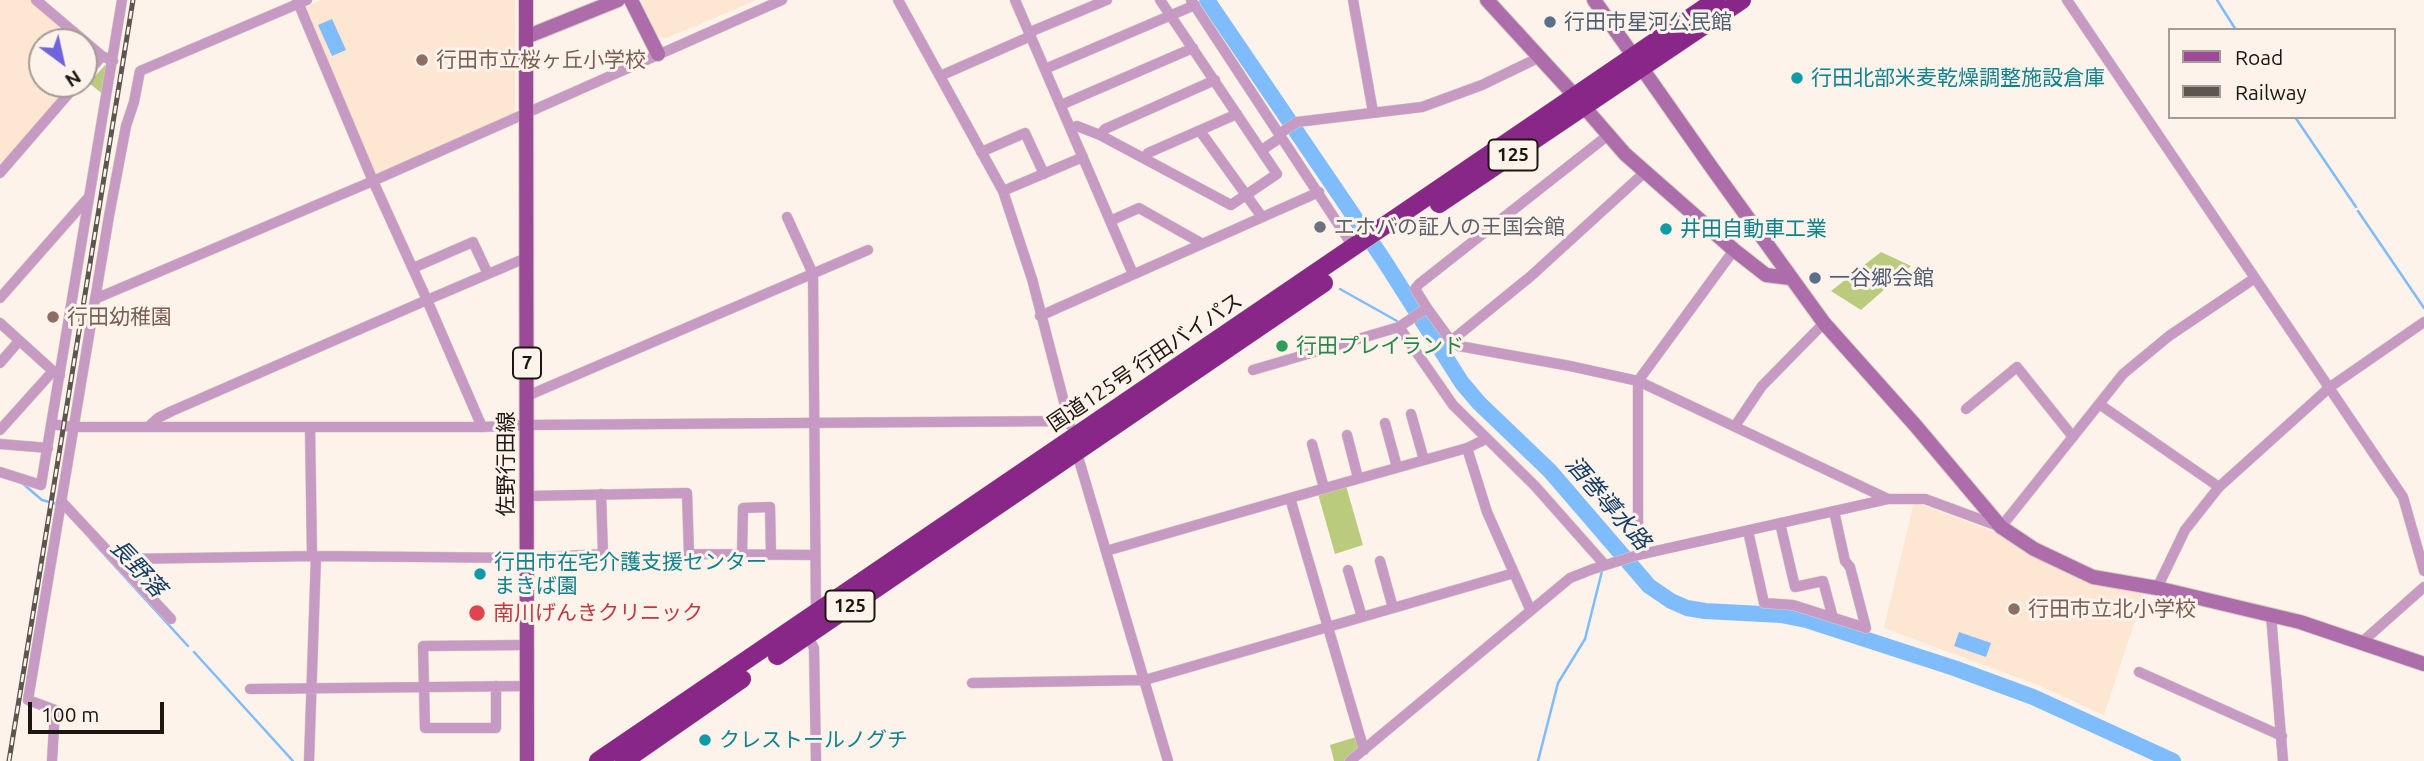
<!DOCTYPE html>
<html>
<head>
<meta charset="utf-8">
<style>
  body { margin:0 }
  #map { position:relative; width:2424px; height:761px; overflow:hidden; background:#fdf3ea; font-family:Ubuntu,sans-serif }
  canvas { display:block }
  .legend { position:absolute; left:2168px; top:28px; width:228px; height:91px; box-sizing:border-box; background:#fdf3ea; border:2px solid #a39b94; margin:0; padding:9px 12px; list-style:none; font-size:21px; color:#1d1712 }
  .legend li { display:flex; align-items:center; gap:14px; height:35px }
  .legend b { width:35px; border:2px solid #a39b94 }
  .north { position:absolute; left:28px; top:28px; width:70px; height:70px; box-sizing:border-box; background:#fdf3ea; border:2px solid #a39b94; border-radius:50%; rotate:147deg; font-size:19px; font-weight:700; line-height:28px; text-align:center; color:#1d1712 }
  .north::after { content:''; display:block; margin:auto; width:24px; height:32px; background:#7064de; clip-path:polygon(50% 0,100% 100%,50% 72%,0 100%) }
  .scale { position:absolute; left:28px; top:702px; width:136px; height:32px; box-sizing:border-box; border:4px solid #1d1712; border-top:0; padding-left:9px; font-size:21px; line-height:24px; white-space:nowrap; color:#1d1712; -webkit-text-stroke:5px #fdf3ea; paint-order:stroke }
</style>
</head>
<body>
<div id="map">
<canvas width="2424" height="761"></canvas>
<ul class="legend">
<li><b style="height:9px;background:#9a4a97"></b>Road</li>
<li><b style="height:9px;background:#5d5650"></b>Railway</li>
</ul>
<div class="north">N</div>
<div class="scale">100 m</div>
</div>
<script>
const context = document.querySelector('canvas').getContext('2d');
context.lineJoin = 'round';
function fill(path, color) {
  context.fillStyle = color;
  context.fill(path, 'evenodd');
}
function shape(rows) {
  const path = new Path2D();
  for (const r of rows) {
    path.moveTo(r[0], r[1]);
    for (let i = 2; i < r.length; i += 2) path.lineTo(r[i], r[i + 1]);
  }
  return path;
}
function trace(path, color, width, dash) {
  context.strokeStyle = color;
  context.lineWidth = width;
  context.lineCap = dash ? 'butt' : 'round';
  context.setLineDash(dash || []);
  context.stroke(path);
}
function write(font, color, halo, rows, align = 'center') {
  context.font = font + ' Ubuntu,"Noto Sans JP",sans-serif';
  context.lineWidth = 6;
  context.setLineDash([]);
  context.textBaseline = 'middle';
  context.strokeStyle = halo;
  context.fillStyle = color;
  for (const [text, x, y, turn = 0] of rows) {
    context.save();
    context.translate(x, y);
    context.rotate((+turn || 0) * Math.PI / 180);
    context.textAlign = isNaN(turn) ? turn : align;
    if (halo) context.strokeText(text, 0, 0);
    context.fillText(text, 0, 0);
    context.restore();
  }
}
fill(shape([
  [0,0,29,0,78,42,42,42,42,84,72,84,0,167],
  [321,0,515,0,515,114,376,176,306,7],
  [641,0,757,0,664,39,657,35],
  [1914,502,1998,533,2052,559,2145,590,2104,715,2038,685,1884,628]
]), '#fde6d2');
fill(shape([
  [105,65,110,68,105,96,89,83],
  [1881,252,1911,266,1861,310,1831,291],
  [1346,486,1363,545,1335,554,1318,494],
  [1356,737,1360,750,1346,761,1334,761,1330,745]
]), '#bacb7e');
fill(shape([
  [332,19,346,50,332,56,318,25],
  [1959,632,1991,643,1986,657,1954,646]
]), '#7fbcfc');
trace(shape([
  [2217,0,2236,30],
  [2295,117,2356,207],
  [2358,211,2424,308],
  [1340,289,1397,321],
  [22,483,42,500,57,504],
  [91,540,188,646],
  [194,652,293,761],
  [1538,761,1558,683,1585,639,1602,571,1600,571]
]), '#7fbcfc', 2.5);
trace(shape([
  [1207,0,1383,259,1462,383,1479,403,1550,471,1649,586,1671,601,1687,608,1705,611,1781,615,1806,620,1954,668,2033,697,2173,761]
]), '#7fbcfc', 16);
const street = shape([
  [36,0,102,56,113,61],
  [297,0,373,181,427,300,528,257],
  [898,0,1003,191,1032,279,1070,425],
  [1015,0,1133,274],
  [1191,0,1354,248],
  [1353,0,1373,112],
  [2067,0,2403,497,2424,571],
  [1030,32,1107,0],
  [1045,69,1195,5],
  [940,76,1031,36],
  [84,77,102,56],
  [1061,105,1193,48],
  [1071,128,1077,126,1100,135,1231,205,1277,174,1160,0],
  [1200,131,1262,217],
  [1279,134,1297,122,1422,107,1482,85,1538,58],
  [1100,135,1105,129,1215,80],
  [1262,150,1281,137],
  [981,152,1025,133,1044,174],
  [1144,158,1148,153,1237,114],
  [0,173,77,84],
  [1003,191,1083,157],
  [787,217,813,274,816,613],
  [1110,221,1139,208,1201,243],
  [413,268,473,242,488,274],
  [0,298,88,198],
  [95,299,373,181,782,0],
  [1427,308,1415,289,1419,284,1607,136],
  [1040,316,1319,192],
  [0,323,53,371,60,375],
  [1399,327,1427,308,1451,341,1531,276,1645,172],
  [1451,341,1459,346,1570,366,1638,381,1888,499],
  [0,363,19,341],
  [1253,370,1399,327,1453,405,1535,486,1605,565],
  [527,396,868,250],
  [2099,404,2219,487],
  [1966,409,2017,367,2073,437],
  [1411,414,1424,460],
  [1385,423,1397,467],
  [51,424,73,427,482,427,526,425,1069,421],
  [149,426,158,418,172,411,427,300,482,427],
  [1735,426,1762,386,1824,323],
  [310,427,312,556],
  [0,430,53,371],
  [1347,435,1358,478],
  [0,444,48,448],
  [1312,444,1324,488],
  [1467,448,1487,512,1514,573],
  [1076,450,1168,761],
  [0,472,41,485,122,0],
  [527,496,687,493,689,554,815,555],
  [1290,498,1467,448,1486,439],
  [61,501,171,619],
  [1780,523,1795,587,1823,581,1833,618],
  [1748,531,1764,603,1793,605,1866,628,1850,567,1845,561,1834,511],
  [1106,551,1290,498,1364,750],
  [742,555,743,508,770,507,771,555],
  [1638,555,1638,381,1734,250],
  [1380,561,1393,608],
  [118,562,124,559,316,556,526,558,603,554,601,494],
  [1348,570,1362,617],
  [2157,588,2185,530,2219,487,2330,387,2424,322],
  [2271,615,2283,761],
  [807,635,814,648,816,761],
  [2362,642,2424,587],
  [2139,672,2282,736],
  [972,683,1145,680,1514,573,1530,609],
  [496,686,496,728,425,728,423,646,527,645],
  [250,689,527,686],
  [52,761,55,710,28,700,109,216,126,126,134,102,140,71,307,0],
  [309,761,316,556],
  [1350,761,1570,578,1593,569,1638,555,1888,499,1925,499,2001,527,2123,374,2169,336,2255,278]
]);
const secondary = shape([
  [631,0,658,54],
  [1487,0,1575,96],
  [1594,0,1712,168,1824,323,1915,425,2001,527,2034,549,2093,577,2157,588,2300,622,2424,664],
  [526,37,618,0],
  [1585,108,1625,154,1734,250,1766,275,1790,278]
]);
const primary = shape([
  [526,0,527,761]
]);
const highway = shape([
  [1439,204,1742,0],
  [777,656,1324,283],
  [598,761,1716,0],
  [624,761,742,679]
]);
trace(street, '#d9d0c7', 11);
trace(secondary, '#d9d0c7', 16);
trace(primary, '#d9d0c7', 16);
trace(highway, '#d9d0c7', 19);
trace(street, '#c79ac4', 10);
trace(secondary, '#ad6daa', 14);
trace(primary, '#9a4a97', 14);
trace(highway, '#882787', 18);
const rail = shape([
  [9,761,133,0]
]);
trace(rail, '#5d5650', 5);
trace(rail, '#fdf3ea', 2.5, [8]);
for (const [x, y, r, color] of [
  [1550,22,7,"#5c6f8a"],
  [422,60,7,"#8d6e63"],
  [1797,78,7,"#0f9aa8"],
  [1320,227,7,"#6b7280"],
  [1666,229,7,"#0f9aa8"],
  [1815,278,7,"#5c6f8a"],
  [53,317,7,"#8d6e63"],
  [1282,346,7,"#2e9e5b"],
  [480,574,7,"#0f9aa8"],
  [2014,609,7,"#8d6e63"],
  [477,613,9,"#e0444e"],
  [705,740,7,"#0f9aa8"]
]) {
  const dot = new Path2D();
  dot.arc(x, y, r, 0, 2 * Math.PI);
  context.fillStyle = color;
  context.fill(dot);
  trace(dot, '#fdf3ea', 2.5);
}
for (const [x, y, w] of [
  [1513,155,49],
  [527,363,28],
  [850,606,49]
]) {
  const box = new Path2D();
  box.roundRect(x - w / 2, y - 15.5, w, 31, 5);
  context.fillStyle = '#fdf3ea';
  context.fill(box);
  trace(box, '#1d1712', 2);
}
write('bold 19px', '#1d1712', null, [
  ["125",1513,155],
  ["7",527,363],
  ["125",850,606]
]);
write('21px', '#4e5e75', '#fdf3ea', [
  ["行田市星河公民館",1564,22],
  ["一谷郷会館",1829,278]
], 'left');
write('21px', '#785e54', '#fdf3ea', [
  ["行田市立桜ヶ丘小学校",436,60],
  ["行田幼稚園",67,317],
  ["行田市立北小学校",2028,609]
], 'left');
write('21px', '#0d838f', '#fdf3ea', [
  ["行田北部米麦乾燥調整施設倉庫",1811,78],
  ["井田自動車工業",1680,229],
  ["行田市在宅介護支援センター",494,562],
  ["まきば園",494,586],
  ["クレストールノグチ",719,740]
], 'left');
write('21px', '#5b616d', '#fdf3ea', [
  ["エホバの証人の王国会館",1334,227]
], 'left');
write('21px', '#27864d', '#fdf3ea', [
  ["行田プレイランド",1296,346]
], 'left');
write('21px', '#1d1712', '#fdf3ea', [
  ["国道125号 行田バイパス",1145,362,-34],
  ["佐野行田線",506,464,-90]
]);
write('21px', '#be3a42', '#fdf3ea', [
  ["南川げんきクリニック",493,613]
], 'left');
write('italic 23px', '#133d66', '#fdf3ea', [
  ["酒巻導水路",1608,503,49],
  ["長野落",138,568,47]
]);
</script>
</body>
</html>
